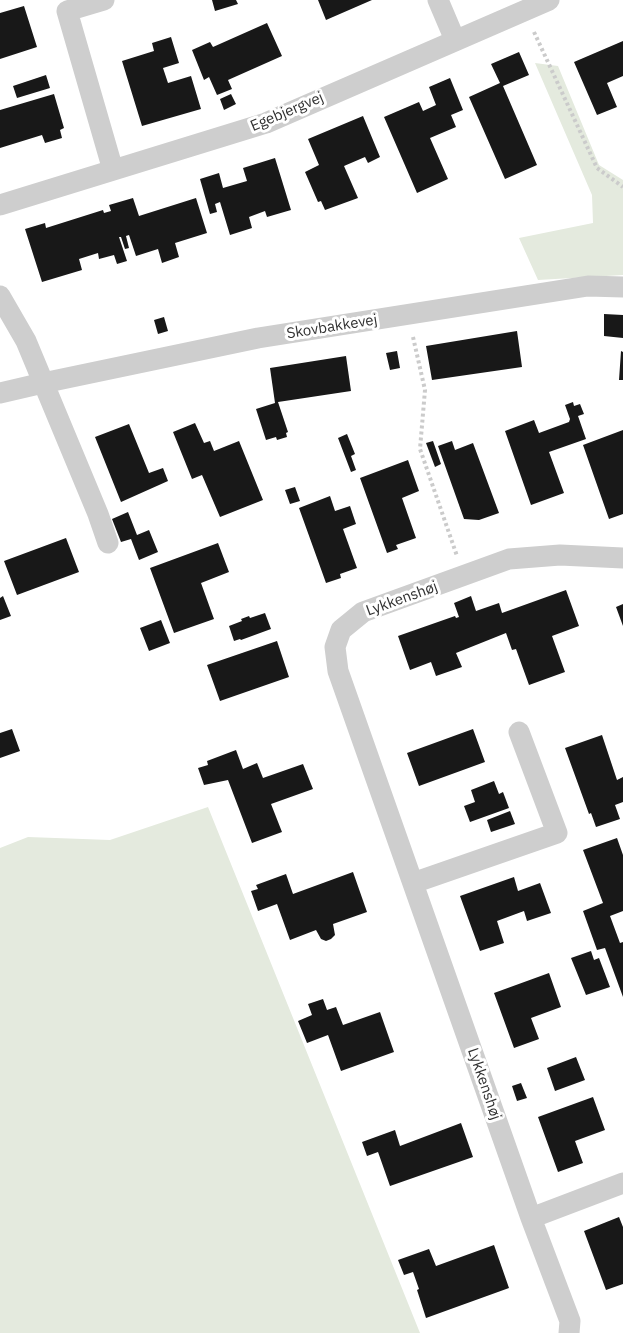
<!DOCTYPE html>
<html>
<head>
<meta charset="utf-8">
<style>
  body { margin:0 }
  canvas { display:block; background:#fff }
</style>
</head>
<body>
<canvas width="623" height="1333"></canvas>
<script>
const context = document.querySelector('canvas').getContext('2d');
context.lineJoin = 'round';
function fill(path, color) {
  context.fillStyle = color;
  context.fill(path, 'evenodd');
}
function shape(rows) {
  const path = new Path2D();
  for (const r of rows) {
    path.moveTo(r[0], r[1]);
    for (let i = 2; i < r.length; i += 2) path.lineTo(r[i], r[i + 1]);
  }
  return path;
}
function trace(path, color, width, dash) {
  context.strokeStyle = color;
  context.lineWidth = width;
  context.lineCap = dash ? 'butt' : 'round';
  context.setLineDash(dash || []);
  context.stroke(path);
}
function write(font, color, halo, rows, align = 'center') {
  context.font = font + ' "IBM Plex Sans",sans-serif';
  context.lineWidth = 6;
  context.setLineDash([]);
  context.textBaseline = 'middle';
  context.strokeStyle = halo;
  context.fillStyle = color;
  for (const [text, x, y, turn = 0] of rows) {
    context.save();
    context.translate(x, y);
    context.rotate((+turn || 0) * Math.PI / 180);
    context.textAlign = isNaN(turn) ? turn : align;
    if (halo) context.strokeText(text, 0, 0);
    context.fillText(text, 0, 0);
    context.restore();
  }
}
fill(shape([
  [535,63,558,66,599,165,623,180,623,275,538,280,519,238,593,223,592,195],
  [208,807,420,1333,0,1333,0,848,28,837,110,840]
]), '#e4eade');
fill(shape([
  [212,0,236,0,238,4,215,11],
  [318,0,372,0,326,20],
  [24,6,37,47,0,59,0,13],
  [267,23,282,56,228,80,232,89,217,95,209,77,204,80,192,50,210,42,213,47],
  [171,37,179,63,163,68,168,83,191,76,201,109,142,126,122,61,154,51,152,43],
  [623,41,623,76,607,83,617,107,597,115,574,62],
  [519,52,529,75,503,86,537,165,505,179,469,97,500,83,491,64],
  [46,75,50,88,17,98,13,86],
  [450,78,463,110,451,115,456,127,430,138,448,179,417,193,384,117,419,102,423,111,436,105,429,87],
  [54,94,64,128,60,130,62,138,45,143,42,135,0,148,0,110],
  [231,94,236,104,224,110,220,99],
  [363,116,380,157,368,163,365,157,344,166,358,198,325,210,321,201,318,202,305,172,319,165,308,139],
  [275,158,291,210,267,217,265,211,249,217,252,228,230,235,220,202,215,204,217,212,210,214,200,179,219,173,223,188,247,181,243,168],
  [133,198,139,216,196,198,207,233,175,243,179,257,162,263,158,249,136,256,129,235,126,236,129,248,125,249,121,237,119,237,127,261,117,264,114,255,99,259,98,253,79,259,82,270,42,282,25,229,45,223,46,228,103,210,104,213,111,211,109,205],
  [604,314,623,315,623,338,604,336],
  [164,317,168,331,158,334,154,320],
  [517,331,522,367,432,380,426,346],
  [397,351,400,368,390,370,386,353],
  [621,351,623,352,623,380,619,380],
  [346,356,351,391,278,402,288,432,286,433,287,437,277,440,276,437,266,440,256,409,275,403,270,368],
  [573,402,574,406,580,404,584,414,578,416,586,439,549,452,564,493,531,505,505,431,534,420,539,433,569,422,570,419,565,405],
  [195,423,204,443,210,441,214,451,239,441,263,500,220,517,202,475,192,479,173,432],
  [129,424,149,473,163,468,168,481,121,502,95,437],
  [623,430,623,514,609,519,583,445],
  [347,434,355,454,351,456,356,470,351,472,338,438],
  [433,441,441,464,435,467,426,443],
  [452,441,455,450,473,443,499,513,479,520,464,519,438,446],
  [408,460,419,491,402,498,416,538,396,545,398,549,387,553,360,478],
  [295,487,300,501,290,504,285,490],
  [330,496,335,511,350,506,356,524,343,529,357,568,340,574,341,578,326,583,299,508],
  [128,512,137,535,149,530,158,552,139,560,131,539,121,542,112,519],
  [66,538,79,572,17,595,4,561],
  [218,543,229,572,201,583,214,619,174,633,150,568],
  [566,590,579,626,552,636,565,672,529,685,516,649,512,650,506,633,456,653,462,667,436,676,431,662,410,670,398,636,455,616,456,618,459,617,454,603,471,596,476,611,499,603,502,613],
  [3,596,11,616,0,620,0,598],
  [623,604,623,626,616,607],
  [265,613,271,629,241,640,240,639,234,641,229,626,242,621,241,619,249,616,250,618],
  [161,620,170,643,149,651,140,628],
  [277,641,289,677,220,701,207,665],
  [12,729,20,751,0,758,0,733],
  [473,729,485,762,419,786,407,753],
  [602,735,617,780,623,777,623,802,615,805,620,819,596,827,591,813,589,814,565,748],
  [236,750,243,769,257,763,263,778,303,764,313,789,271,804,282,832,252,843,228,780,204,785,198,768,208,765,207,761],
  [494,781,499,794,503,792,509,808,470,822,464,806,475,802,471,790],
  [510,811,515,824,491,832,487,820],
  [617,838,623,855,623,911,610,916,620,943,623,942,623,997,605,948,597,950,583,911,603,903,583,850],
  [353,872,367,912,333,924,335,935,331,939,326,941,321,939,316,930,290,940,277,904,258,911,251,891,258,889,256,885,286,874,293,894],
  [514,877,518,891,540,883,551,913,527,921,524,911,497,921,504,943,480,951,460,896],
  [591,951,594,960,599,958,610,987,586,995,571,958],
  [549,973,561,1007,531,1018,539,1039,514,1048,494,993],
  [323,999,327,1010,336,1007,343,1025,380,1012,394,1052,341,1071,328,1035,307,1043,298,1021,312,1015,308,1004],
  [576,1057,585,1080,555,1091,547,1068],
  [521,1083,527,1098,517,1101,512,1086],
  [593,1097,605,1130,575,1141,583,1163,558,1172,538,1117],
  [461,1123,473,1157,390,1186,378,1152,367,1156,362,1142,395,1130,400,1146],
  [619,1217,623,1227,623,1284,606,1290,584,1231],
  [494,1245,509,1288,426,1318,417,1290,419,1289,413,1272,404,1275,398,1260,429,1249,436,1266]
]), '#181818');
trace(shape([
  [534,32,597,168,623,187],
  [413,337,425,390,420,449,457,556]
]), '#cbcbcb', 4, [3, 3]);
trace(shape([
  [104,0,67,11,113,170],
  [438,0,455,40],
  [0,205,266,123,549,0],
  [0,296,26,341,98,514,108,543],
  [0,393,43,383,258,338,588,286,623,287],
  [413,883,557,833,519,732],
  [531,1218,623,1183],
  [569,1333,570,1321,531,1218,338,671,335,647,341,630,363,612,509,559,560,555,623,558]
]), '#cecece', 21);
write('15px', '#313131', '#fff', [
  ["Egebjergvej",287,112,-23],
  ["Skovbakkevej",332,327,-9],
  ["Lykkenshøj",402,599,-20],
  ["Lykkenshøj",484,1084,71]
]);
</script>
</body>
</html>
